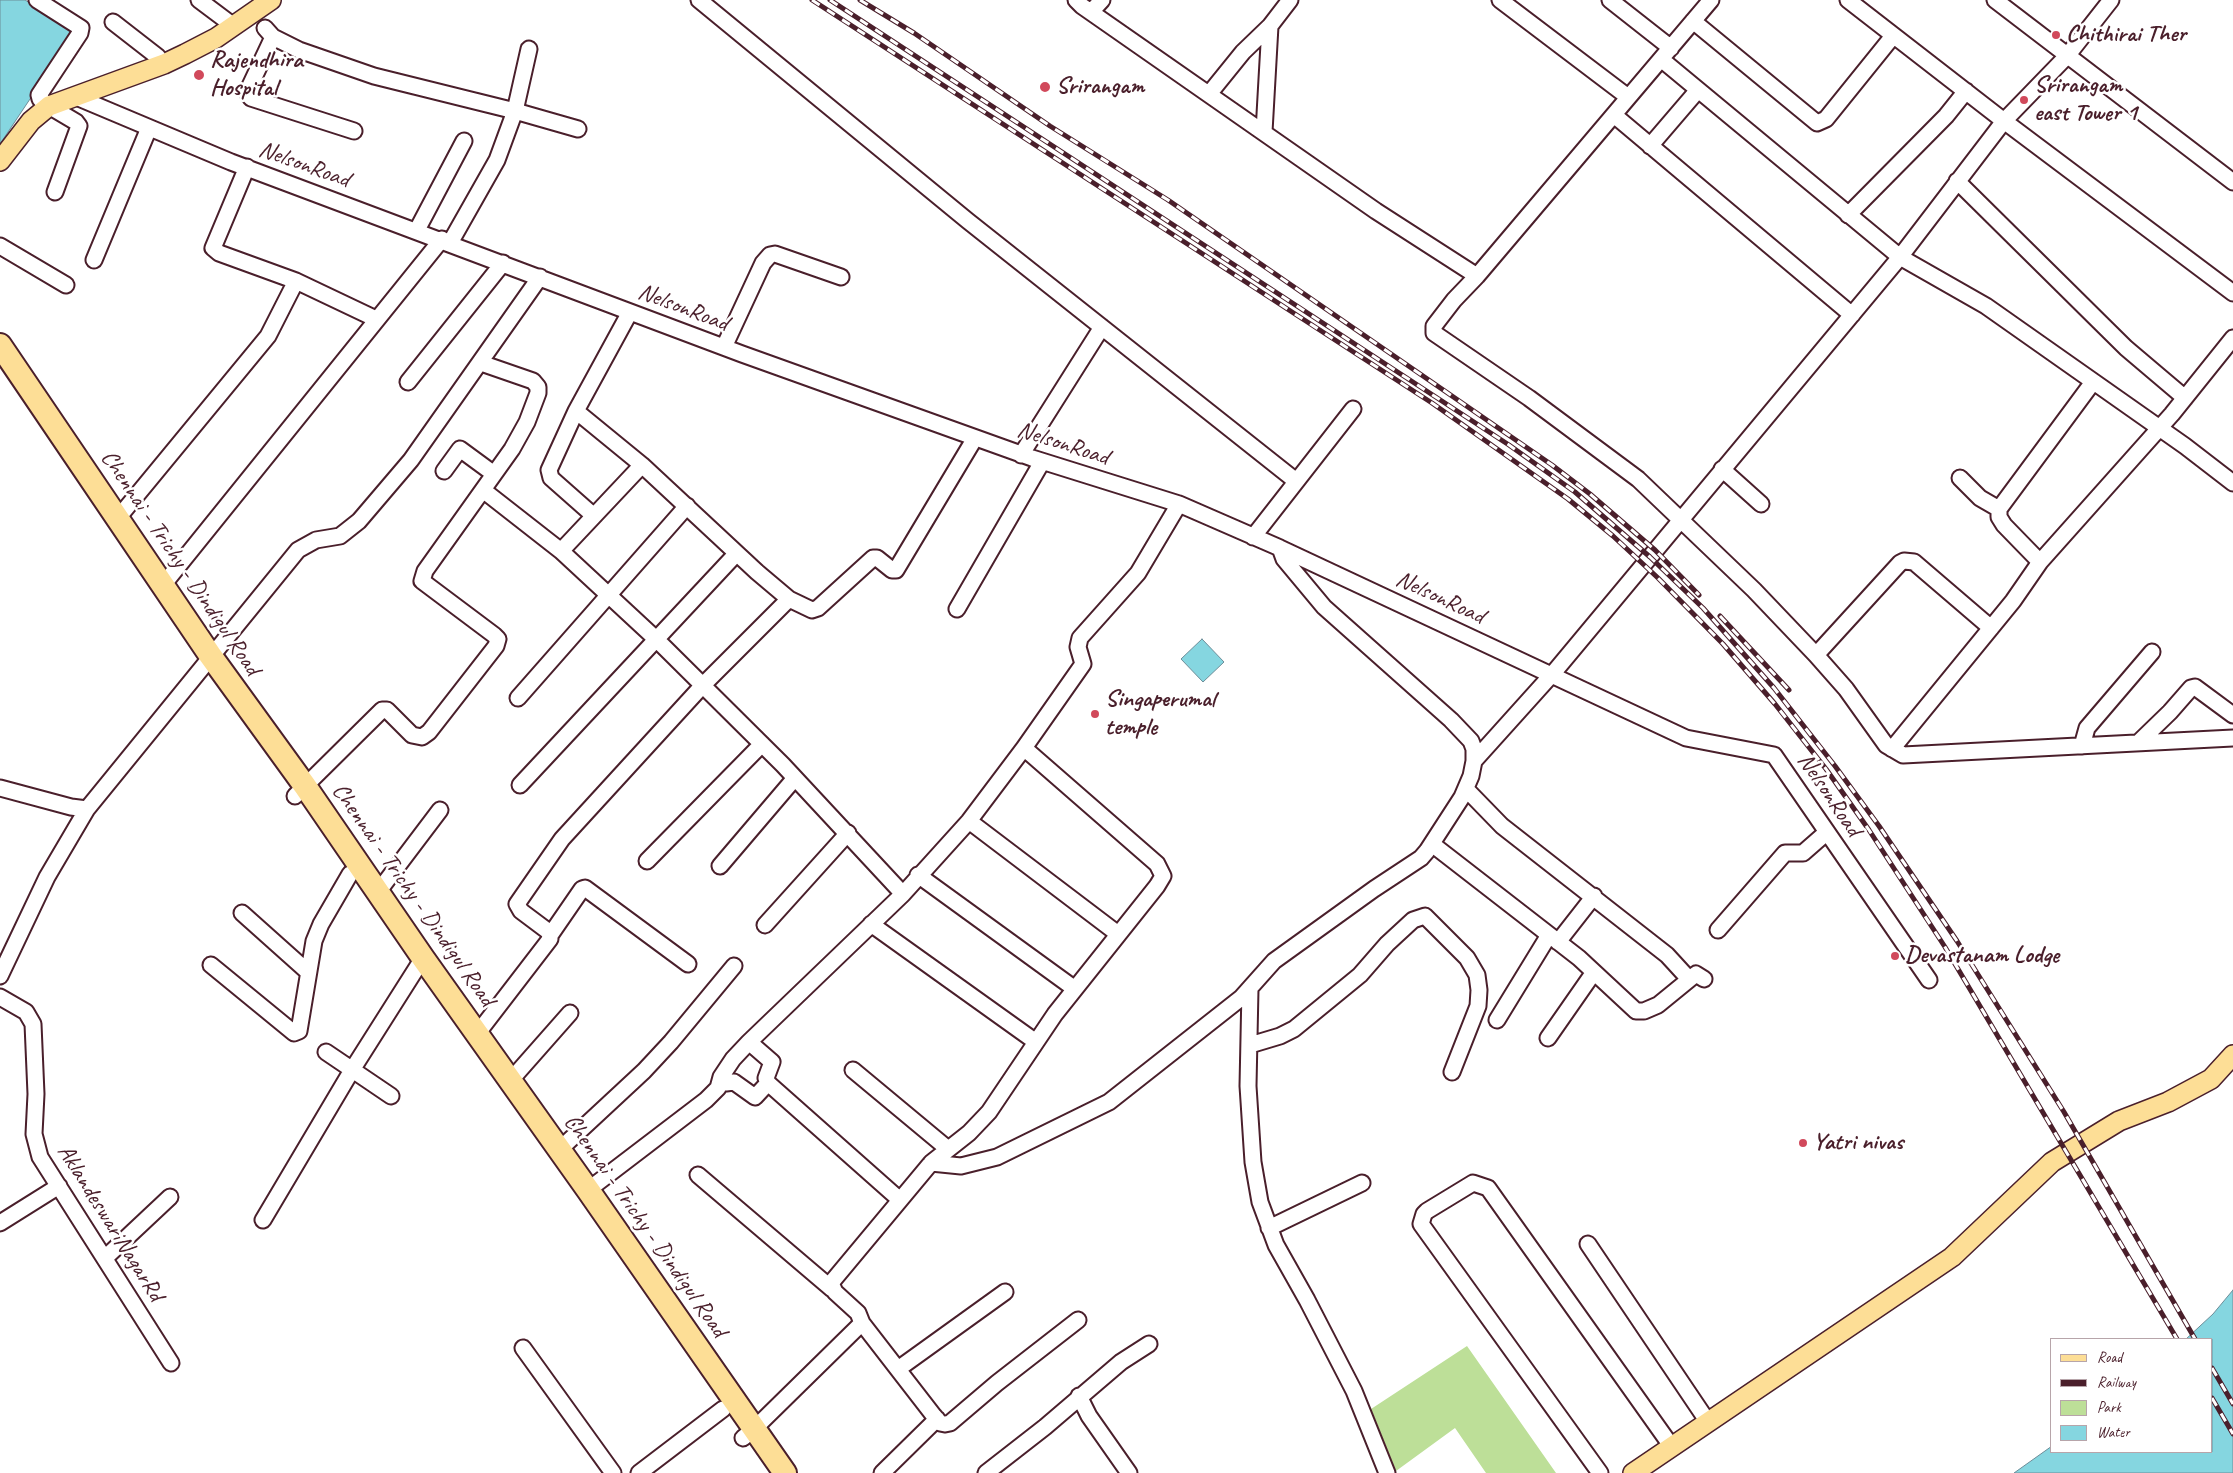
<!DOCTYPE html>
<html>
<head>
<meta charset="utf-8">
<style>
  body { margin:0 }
  #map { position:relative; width:2233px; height:1473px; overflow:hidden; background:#fff; font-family:Caveat,sans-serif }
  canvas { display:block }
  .legend { position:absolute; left:2050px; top:1338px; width:162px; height:115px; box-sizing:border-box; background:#fff; border:1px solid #b7a5aa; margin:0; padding:6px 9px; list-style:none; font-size:15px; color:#4a1f2b }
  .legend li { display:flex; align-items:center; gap:10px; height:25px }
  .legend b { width:25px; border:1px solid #b7a5aa }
</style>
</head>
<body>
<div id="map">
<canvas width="2233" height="1473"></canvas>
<ul class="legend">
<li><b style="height:6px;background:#fdde96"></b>Road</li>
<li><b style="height:6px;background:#4a1f2b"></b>Railway</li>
<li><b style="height:14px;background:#bddf98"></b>Park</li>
<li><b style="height:14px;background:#85d6e0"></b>Water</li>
</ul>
</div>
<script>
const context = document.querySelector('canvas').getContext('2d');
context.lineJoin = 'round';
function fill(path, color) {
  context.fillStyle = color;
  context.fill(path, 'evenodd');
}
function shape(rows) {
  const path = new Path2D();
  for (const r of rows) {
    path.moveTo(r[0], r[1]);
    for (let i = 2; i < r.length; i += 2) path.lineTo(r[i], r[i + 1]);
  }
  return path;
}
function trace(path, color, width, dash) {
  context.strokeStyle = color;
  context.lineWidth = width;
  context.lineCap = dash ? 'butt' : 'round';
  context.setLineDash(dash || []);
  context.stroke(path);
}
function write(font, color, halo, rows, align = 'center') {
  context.font = font + ' Caveat,sans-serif';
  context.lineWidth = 5;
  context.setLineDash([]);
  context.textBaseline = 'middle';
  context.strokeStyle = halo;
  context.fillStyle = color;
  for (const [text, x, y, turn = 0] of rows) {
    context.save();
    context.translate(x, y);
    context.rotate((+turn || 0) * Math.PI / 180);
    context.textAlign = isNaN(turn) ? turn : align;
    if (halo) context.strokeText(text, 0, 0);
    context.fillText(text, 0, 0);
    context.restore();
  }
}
fill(shape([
  [1467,1346,1556,1473,1486,1473,1455,1428,1396,1471,1371,1409]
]), '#bddf98');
const water = shape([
  [0,0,25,0,76,30,0,144,0,0],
  [1202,639,1224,662,1203,682,1181,659,1202,639],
  [2233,1290,2233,1473,2014,1473,2052,1446,2052,1452,2212,1452,2212,1339,2186,1339,2213,1314,2233,1290]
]);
fill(water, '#85d6e0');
trace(water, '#6d8d98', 1);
const minor = shape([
  [37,0,81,28,80,33,39,95,40,99,49,106,76,122,79,126,55,192],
  [199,0,227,21],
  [699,0,968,221,1296,481],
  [1076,0,1082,6,1376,211,1477,276],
  [1500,0,1628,97],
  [1610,0,1671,48],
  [1711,0,1477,276,1454,300,1434,326,1434,333,1529,398,1638,479,1754,590,1816,655,1846,689,1886,745,1903,755,2233,738],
  [1848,0,2004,121,2233,293],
  [1995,0,2233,182],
  [1091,12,1102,0],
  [1693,21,1817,123,1826,119,1893,36],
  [113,22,158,57],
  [265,28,273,37,299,50,374,76,515,111,578,129],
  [273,37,249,88,248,94,251,98,354,131],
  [1661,59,1900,257,2004,121,2067,56,2111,0],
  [1209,94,1243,52,1270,26],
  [74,96,231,162,742,354,1032,458,1179,504,1280,548,1686,738,1774,755,1929,980],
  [1614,115,1852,315],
  [1264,132,1270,26,1290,0],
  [1650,146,1698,90],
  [247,167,213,248,219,253,296,281,376,319],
  [1957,181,2126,348,2185,398],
  [1848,215,1946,116,1966,91],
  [417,230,464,141],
  [450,243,497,160,515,111,529,49],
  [0,246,66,285],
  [94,260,149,128],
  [724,347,763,263,770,255,775,254,841,277],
  [408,382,503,263],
  [576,411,642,465],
  [1021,455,1102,327],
  [1722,469,1761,504],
  [444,471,460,449,494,474],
  [1960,478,1980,498,1999,509],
  [483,490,561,551,657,640,783,765,903,894,749,1042,733,1059,721,1077,718,1088,706,1100,588,1190],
  [594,516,551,478,549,470,576,411,630,312],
  [118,518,268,336,296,281],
  [1253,537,1353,409],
  [561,551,642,465,757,572,789,599,812,610,818,608,873,558,877,558,892,570,896,570,975,438],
  [2040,562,2172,414,2233,338],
  [163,585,442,239],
  [957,609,1042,462],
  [1816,655,1900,563,1904,561,1914,562,1991,628],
  [518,698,687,506],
  [2138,743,2170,712,2191,688,2195,687,2233,715],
  [2082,746,2087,728,2152,652],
  [1024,748,1083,664,1078,647,1080,638,1138,573,1179,504],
  [1892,749,2013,601,2040,562,2004,525,1999,517,1999,509,2093,382],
  [1474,761,1555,671,1900,257,1986,306,2185,446,2233,483],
  [520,785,736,554],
  [0,788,71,807,87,809,298,550,316,540,340,536,359,521,411,460,540,277],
  [1466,789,1502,826,1667,955,1689,979],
  [295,796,382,710,387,710,412,735,422,737,429,732,496,646,498,639,494,635,422,581,425,571,512,449,527,422,538,393,538,387,533,381,481,363],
  [969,821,1118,934],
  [1432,844,1579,958,1636,1011,1644,1011,1658,1005,1696,974,1704,979],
  [647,861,762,744],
  [720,866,795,778],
  [918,875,1075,989],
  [378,892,440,810],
  [903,894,969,821,1024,748,1157,864,1163,876,1157,886,1055,1014,989,1112,969,1133,931,1163],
  [242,913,308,972],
  [871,924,1036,1042],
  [765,925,848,833],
  [1718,930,1785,853,1803,853,1827,832],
  [551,934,582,889,585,888,688,964],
  [1558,942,1594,896],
  [211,965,294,1033,299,1031,314,941,321,924,350,874],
  [0,976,47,877,87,809],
  [1250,989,1248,1086,1253,1162,1260,1202,1276,1245,1307,1300,1354,1391,1387,1473],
  [0,997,26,1012,33,1024,36,1094,34,1134,40,1157,171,1363],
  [1497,1020,1549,935],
  [477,1034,550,939,549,932,521,911,517,904,562,839,703,685,789,599],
  [1548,1038,1594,972],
  [749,1042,772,1062,766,1078,768,1083,900,1200],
  [1250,1045,1280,1036,1294,1029,1360,975,1387,944,1413,920,1425,916,1467,958,1477,975,1479,990,1478,1006,1452,1072],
  [326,1052,391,1096],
  [853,1070,948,1149],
  [510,1081,570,1013],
  [721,1081,726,1083,734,1082,755,1097,768,1083],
  [559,1150,644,1071,671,1042,734,966],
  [698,1175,832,1289],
  [263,1220,352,1070,423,958],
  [0,1223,59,1186],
  [1269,1228,1362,1183],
  [1588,1244,1708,1422],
  [105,1258,170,1197],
  [862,1323,934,1416,940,1423,945,1424,950,1423,997,1383,1078,1320],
  [523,1348,613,1473],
  [898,1369,1005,1292],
  [1079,1396,1089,1416,1129,1473],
  [743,1438,755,1428,862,1323,858,1313,835,1292,831,1283,931,1163,961,1166,997,1157,1109,1102,1241,998,1274,961,1374,889,1421,858,1427,851,1462,797,1471,776,1474,761,1474,749,1471,741,1451,720,1324,607,1284,559,1280,548],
  [639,1473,723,1409],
  [882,1473,937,1419],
  [986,1473,1045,1427,1121,1362,1149,1344],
  [1600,1473,1421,1224,1424,1214,1427,1211,1473,1183,1488,1188,1672,1447]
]);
const major = shape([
  [0,161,31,121,49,106,164,64,185,54,216,38,271,0],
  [1633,1473,1952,1257,2052,1162,2119,1121,2168,1102,2211,1079,2233,1055]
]);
const highway = shape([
  [0,345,210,655,305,786,423,958,588,1190,785,1473]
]);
trace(minor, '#4a1f2b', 19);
trace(major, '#4a1f2b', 22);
trace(highway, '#4a1f2b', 26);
trace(minor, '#fff', 15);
trace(major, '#fdde96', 19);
trace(highway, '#fdde96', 22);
const rail = shape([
  [812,0,1432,403,1568,499,1613,536,1658,578,1723,644,1775,704,1826,769,1869,830,1945,947,2177,1339],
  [830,0,1509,445,1575,492,1650,557,1703,608,1774,688,1835,766,1879,826,1957,941,2064,1112,2195,1339],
  [860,0,914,33,1050,126,1168,200,1552,465,1590,494,1655,550,1699,595],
  [1720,616,1789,690],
  [2212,1368,2233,1404],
  [2212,1398,2233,1434]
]);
trace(rail, '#4a1f2b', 5);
trace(rail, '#fff', 3, [9]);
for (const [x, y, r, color] of [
  [2056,35,5,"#d1495b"],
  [199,75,6,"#d1495b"],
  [1045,87,6,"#d1495b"],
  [2024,100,5,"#d1495b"],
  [1095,714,5,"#d1495b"],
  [1895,956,5,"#d1495b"],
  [1803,1143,5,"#d1495b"]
]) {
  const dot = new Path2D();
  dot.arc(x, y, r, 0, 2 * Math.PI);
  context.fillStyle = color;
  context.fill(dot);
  trace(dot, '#fff', 2);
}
write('bold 24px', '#4a1f2b', '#fff', [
  ["Chithirai Ther",2066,35],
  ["Rajendhira",210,61],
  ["Hospital",210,89],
  ["Srirangam",2034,86],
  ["east Tower 1",2034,114],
  ["Srirangam",1056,87],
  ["Singaperumal",1105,700],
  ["temple",1105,728],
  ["Devastanam Lodge",1905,956],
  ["Yatri nivas",1813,1143]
], 'left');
write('24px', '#4a1f2b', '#fff', [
  ["NelsonRoad",304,165,20],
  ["NelsonRoad",683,308,21],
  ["NelsonRoad",1063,444,18],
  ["Chennai - Trichy - Dindigul Road",180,563,56],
  ["NelsonRoad",1440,598,25],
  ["NelsonRoad",1829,795,56],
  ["Chennai - Trichy - Dindigul Road",413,895,55],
  ["AklandeswariNagarRd",110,1223,58],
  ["Chennai - Trichy - Dindigul Road",645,1226,55]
]);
</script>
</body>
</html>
